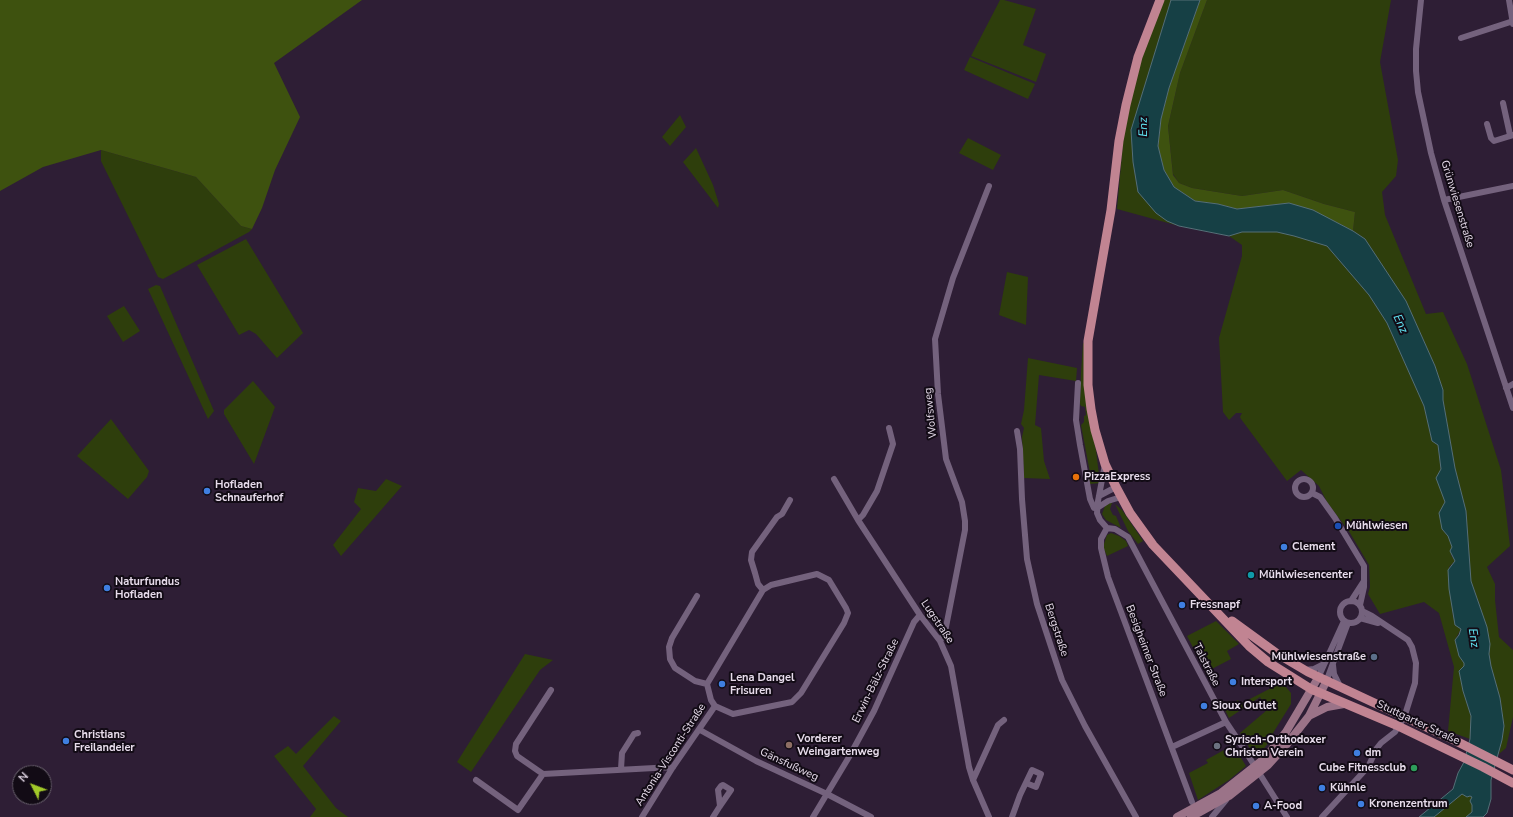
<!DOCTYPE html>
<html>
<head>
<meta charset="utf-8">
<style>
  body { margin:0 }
  #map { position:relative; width:1513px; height:817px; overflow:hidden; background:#2e1e35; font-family:"Nunito Sans",sans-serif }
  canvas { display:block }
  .north { position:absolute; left:12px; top:765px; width:40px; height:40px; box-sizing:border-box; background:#120b15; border:1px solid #675f6b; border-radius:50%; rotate:312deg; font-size:11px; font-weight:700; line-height:16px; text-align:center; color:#e7dceb }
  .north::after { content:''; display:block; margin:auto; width:14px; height:18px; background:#a2c929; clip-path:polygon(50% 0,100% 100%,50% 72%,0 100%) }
</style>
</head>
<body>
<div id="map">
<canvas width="1513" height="817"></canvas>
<div class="north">N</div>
</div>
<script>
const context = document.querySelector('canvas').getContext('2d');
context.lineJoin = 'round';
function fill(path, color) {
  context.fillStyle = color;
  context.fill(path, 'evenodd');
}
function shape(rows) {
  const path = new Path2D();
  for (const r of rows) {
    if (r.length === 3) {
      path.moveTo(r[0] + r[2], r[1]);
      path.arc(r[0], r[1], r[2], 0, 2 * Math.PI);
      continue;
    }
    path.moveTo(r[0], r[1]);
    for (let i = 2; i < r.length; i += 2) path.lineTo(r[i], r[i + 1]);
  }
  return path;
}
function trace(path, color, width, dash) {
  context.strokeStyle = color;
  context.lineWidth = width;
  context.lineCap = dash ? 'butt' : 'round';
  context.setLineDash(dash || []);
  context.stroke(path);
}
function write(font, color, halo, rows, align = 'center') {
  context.font = font + ' "Nunito Sans",sans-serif';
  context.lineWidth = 4;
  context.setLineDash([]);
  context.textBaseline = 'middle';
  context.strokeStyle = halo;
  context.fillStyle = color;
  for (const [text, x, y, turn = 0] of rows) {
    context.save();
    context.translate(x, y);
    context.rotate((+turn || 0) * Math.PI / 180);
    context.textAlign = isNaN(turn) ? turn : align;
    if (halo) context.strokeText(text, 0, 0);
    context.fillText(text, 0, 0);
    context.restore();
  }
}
fill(shape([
  [1000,0,1004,0,1036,9,1023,45,1046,54,1036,82,971,56],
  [1163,0,1171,0,1131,130,1133,162,1138,192,1167,221,1179,226,1117,209,1125,121,1143,53],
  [1207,0,1391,0,1380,62,1398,160,1396,176,1382,192,1385,215,1426,314,1443,312,1467,364,1501,470,1510,546,1487,567,1495,584,1495,600,1499,637,1513,650,1513,717,1506,748,1499,754,1502,740,1504,726,1500,698,1491,666,1489,654,1490,644,1481,609,1471,581,1466,511,1455,468,1443,400,1443,390,1435,366,1406,302,1365,239,1353,231,1355,212,1324,204,1283,190,1242,196,1192,188,1179,183,1173,174,1168,126,1180,73],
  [970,57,1035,84,1028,99,964,70],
  [680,115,686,127,670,146,662,137],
  [968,138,1001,155,993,170,959,153],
  [696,148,713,185,719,204,718,208,683,162],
  [101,150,196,177,241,226,252,229,249,232,163,279,158,277,101,161],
  [1242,232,1277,232,1294,235,1327,246,1369,295,1387,323,1418,391,1424,406,1432,441,1438,445,1445,502,1442,529,1448,536,1452,547,1451,555,1455,561,1449,567,1453,617,1461,629,1455,640,1459,656,1464,663,1463,691,1471,716,1470,739,1448,731,1454,667,1439,613,1424,602,1380,614,1368,594,1370,587,1369,565,1350,533,1327,502,1319,486,1301,470,1287,481,1241,419,1240,417,1242,413,1236,413,1229,420,1223,412,1219,338,1242,256,1242,245,1229,236],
  [246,239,303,333,277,358,256,334,249,330,239,335,197,265],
  [1007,272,1028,277,1026,325,999,315],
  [156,285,160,286,214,411,208,419,148,289],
  [124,306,140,331,123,342,107,316],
  [1083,343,1085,344,1091,428,1096,450,1100,483,1090,484,1089,479,1091,478,1081,425,1084,422,1084,416,1086,415,1085,407,1081,406,1080,404,1081,372],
  [1028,358,1077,368,1076,381,1039,375,1035,425,1041,428,1044,461,1050,479,1024,478,1022,437,1024,428,1021,424,1024,410],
  [253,381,275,407,254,464,224,414,224,410],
  [111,419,149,471,147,477,128,499,77,456],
  [386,479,402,486,341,556,333,545,361,509,354,502,358,488,376,491],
  [1110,503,1112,503,1110,509,1113,515,1116,516,1121,528,1106,520,1102,514,1105,506],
  [1115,504,1122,510,1143,541,1138,544,1128,531],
  [1111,533,1119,536,1126,541,1128,546,1107,556,1104,549,1104,544,1107,535],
  [1216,621,1239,644,1227,651,1231,659,1206,672,1187,636],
  [525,654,553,660,540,670,471,772,457,762],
  [1279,684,1286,687,1291,693,1291,704,1273,733,1275,735,1256,758,1240,733,1267,710,1260,697,1229,718,1224,708,1238,700,1240,704],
  [334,716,341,721,303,766,336,808,348,817,310,817,316,809,274,756,288,746,296,754],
  [1233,745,1246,766,1229,780,1198,800,1189,773,1208,763,1206,760],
  [1462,794,1470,796,1472,797,1472,812,1468,817,1434,817]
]), '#2e3e0c');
fill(shape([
  [0,0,362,0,274,63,300,117,275,170,262,208,252,229,241,226,196,177,101,150,43,167,0,191],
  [1200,0,1207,0,1180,73,1168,126,1173,175,1179,183,1192,188,1242,196,1283,190,1324,204,1355,212,1353,231,1340,224,1289,203,1237,209,1218,204,1195,201,1174,187,1164,170,1158,146,1161,119,1169,88]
]), '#3e520f');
const water = shape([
  [1171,0,1200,0,1169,88,1161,119,1158,146,1164,170,1174,187,1195,201,1218,204,1237,209,1289,203,1313,210,1353,231,1365,239,1406,301,1435,366,1443,390,1443,400,1455,468,1466,511,1471,581,1487,627,1490,644,1489,654,1491,666,1500,698,1504,726,1502,740,1491,780,1491,799,1487,813,1483,817,1466,817,1472,812,1472,805,1470,801,1472,797,1470,796,1467,797,1462,794,1434,817,1419,817,1453,789,1458,773,1464,762,1470,739,1471,716,1463,691,1459,671,1464,666,1464,663,1459,656,1455,640,1459,635,1461,629,1455,625,1449,589,1448,570,1455,561,1450,551,1452,547,1448,536,1442,529,1439,513,1445,502,1436,478,1441,469,1438,445,1432,441,1424,406,1387,323,1369,295,1327,246,1294,236,1277,232,1242,232,1229,236,1179,226,1167,221,1156,213,1138,192,1133,162,1131,130,1171,0]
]);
fill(water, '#164045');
trace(water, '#556f77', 1);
trace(shape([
  [1421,0,1416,49,1416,71,1418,92,1431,153,1444,200,1513,408],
  [1509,0,1513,24],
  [1461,38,1513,21],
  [1503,103,1510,135],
  [1487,124,1491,138,1494,141,1513,135],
  [1444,200,1513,186],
  [1078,383,1076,420,1080,445,1090,499,1094,508,1097,508],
  [1506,388,1513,384],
  [1017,431,1020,449,1022,499,1027,559,1037,604,1062,680,1085,726,1136,817],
  [1105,464,1098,501,1097,513,1100,520,1107,528],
  [1304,488,9],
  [834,479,858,520,920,615,940,641,951,666,969,767,973,780,989,817],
  [1312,493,1320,497,1335,518,1364,566,1364,587,1360,605],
  [1099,496,1116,487],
  [1097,508,1108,501,1121,497],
  [858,520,863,515,877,491,893,444,889,428],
  [1107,528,1115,529,1128,537,1226,722,1242,746,1287,817],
  [1107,528,1101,539,1101,548,1108,577,1192,802],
  [763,590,758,584,755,573,751,560,752,552,777,517,782,514,790,500],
  [697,596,672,638,669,647,670,659,675,668,695,681,707,684],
  [1351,612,11],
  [1351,601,1364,581],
  [1360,618,1378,623],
  [940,641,945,632,965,530,965,521,962,502,946,459,938,394,935,339,953,278,989,186],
  [1333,665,1334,674,1340,686],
  [1305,670,1314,669,1324,664],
  [1318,678,1344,621],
  [1326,682,1348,623],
  [700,730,756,761,827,794,871,817],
  [1172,747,1226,722],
  [621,769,622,753,634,734,638,733],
  [543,774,517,756,515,751,516,744,551,690],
  [476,780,518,810,543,774,673,767],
  [973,780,998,725,1004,720],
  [642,817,673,767,715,706,711,700,707,684,763,590,771,585,817,574,829,580,846,608,848,613,844,623,801,693,792,702,733,714,715,706],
  [713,817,720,806,731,790,723,785,721,786,718,790,720,806],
  [813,817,849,757,874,711,914,622,920,615],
  [1012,817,1020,795,1032,770,1041,774,1036,787,1026,783],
  [1212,817,1226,800],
  [1322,817,1368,767,1377,748,1381,743,1395,732,1404,718,1415,683,1416,663,1412,647,1408,640,1372,616,1362,611]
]), '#74627d', 6);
trace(shape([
  [1309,716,1327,707,1344,704],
  [1177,817,1221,793,1264,759,1286,732,1318,678],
  [1191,817,1229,796,1268,765,1287,744,1309,716,1326,682]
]), '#9b7388', 8);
trace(shape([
  [1160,0,1138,57,1126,105,1119,141,1111,210,1088,341,1088,385,1091,409,1095,430,1105,464,1116,487,1130,513,1153,545,1249,646,1268,662,1311,689,1396,725,1483,767,1513,783],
  [1232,621,1276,653,1308,672,1456,741,1513,770]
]), '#c18492', 9);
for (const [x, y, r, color] of [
  [1076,477,4,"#e8710a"],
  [207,491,4,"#3f7fe0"],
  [1338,526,4,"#1a4fb4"],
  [1284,547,4,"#3f7fe0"],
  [1251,575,4,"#0f9aa8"],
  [107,588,4,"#3f7fe0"],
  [1182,605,4,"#3f7fe0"],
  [1374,657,4,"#5c6f8a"],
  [1233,682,4,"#3f7fe0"],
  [722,684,4,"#3f7fe0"],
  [1204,706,4,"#3f7fe0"],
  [66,741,4,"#3f7fe0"],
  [789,745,4,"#8d6e63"],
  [1217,746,4,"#6b7280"],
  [1357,753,4,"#3f7fe0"],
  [1414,768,4,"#2e9e5b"],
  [1322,788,4,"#3f7fe0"],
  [1361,804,4,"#3f7fe0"],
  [1256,806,4,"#3f7fe0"]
]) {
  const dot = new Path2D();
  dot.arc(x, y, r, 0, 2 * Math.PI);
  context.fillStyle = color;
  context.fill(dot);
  trace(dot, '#120b15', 1.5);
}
write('11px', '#e7dceb', '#120b15', [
  ["Grünwiesenstraße",1457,204,73],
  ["Wolfsweg",931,413,-96],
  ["Lugstraße",937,622,56],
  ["Bergstraße",1056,630,72],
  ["Besigheimer Straße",1146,651,69],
  ["Talstraße",1206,665,63],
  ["Erwin-Bälz-Straße",876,681,-64],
  ["Stuttgarter Straße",1418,723,25],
  ["Antonia-Visconti-Straße",671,755,-57],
  ["Gänsfußweg",789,765,25]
]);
write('bold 11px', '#e7dceb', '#120b15', [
  ["PizzaExpress",1084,477],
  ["Hofladen",215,485],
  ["Schnauferhof",215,498],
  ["Mühlwiesen",1346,526],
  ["Clement",1292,547],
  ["Mühlwiesencenter",1259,575],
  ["Naturfundus",115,582],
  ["Hofladen",115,595],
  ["Fressnapf",1190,605],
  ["Mühlwiesenstraße",1366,657,"right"],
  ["Lena Dangel",730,678],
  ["Frisuren",730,691],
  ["Intersport",1241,682],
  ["Sioux Outlet",1212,706],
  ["Christians",74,735],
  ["Freilandeier",74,748],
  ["Vorderer",797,739],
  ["Weingartenweg",797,752],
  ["Syrisch-Orthodoxer",1225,740],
  ["Christen Verein",1225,753],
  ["dm",1365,753],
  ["Cube Fitnessclub",1406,768,"right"],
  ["Kühnle",1330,788],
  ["Kronenzentrum",1369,804],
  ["A-Food",1264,806]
], 'left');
write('italic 12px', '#63e9f8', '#120b15', [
  ["Enz",1144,127,-91],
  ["Enz",1400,324,65],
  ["Enz",1473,638,81]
]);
</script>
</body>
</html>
